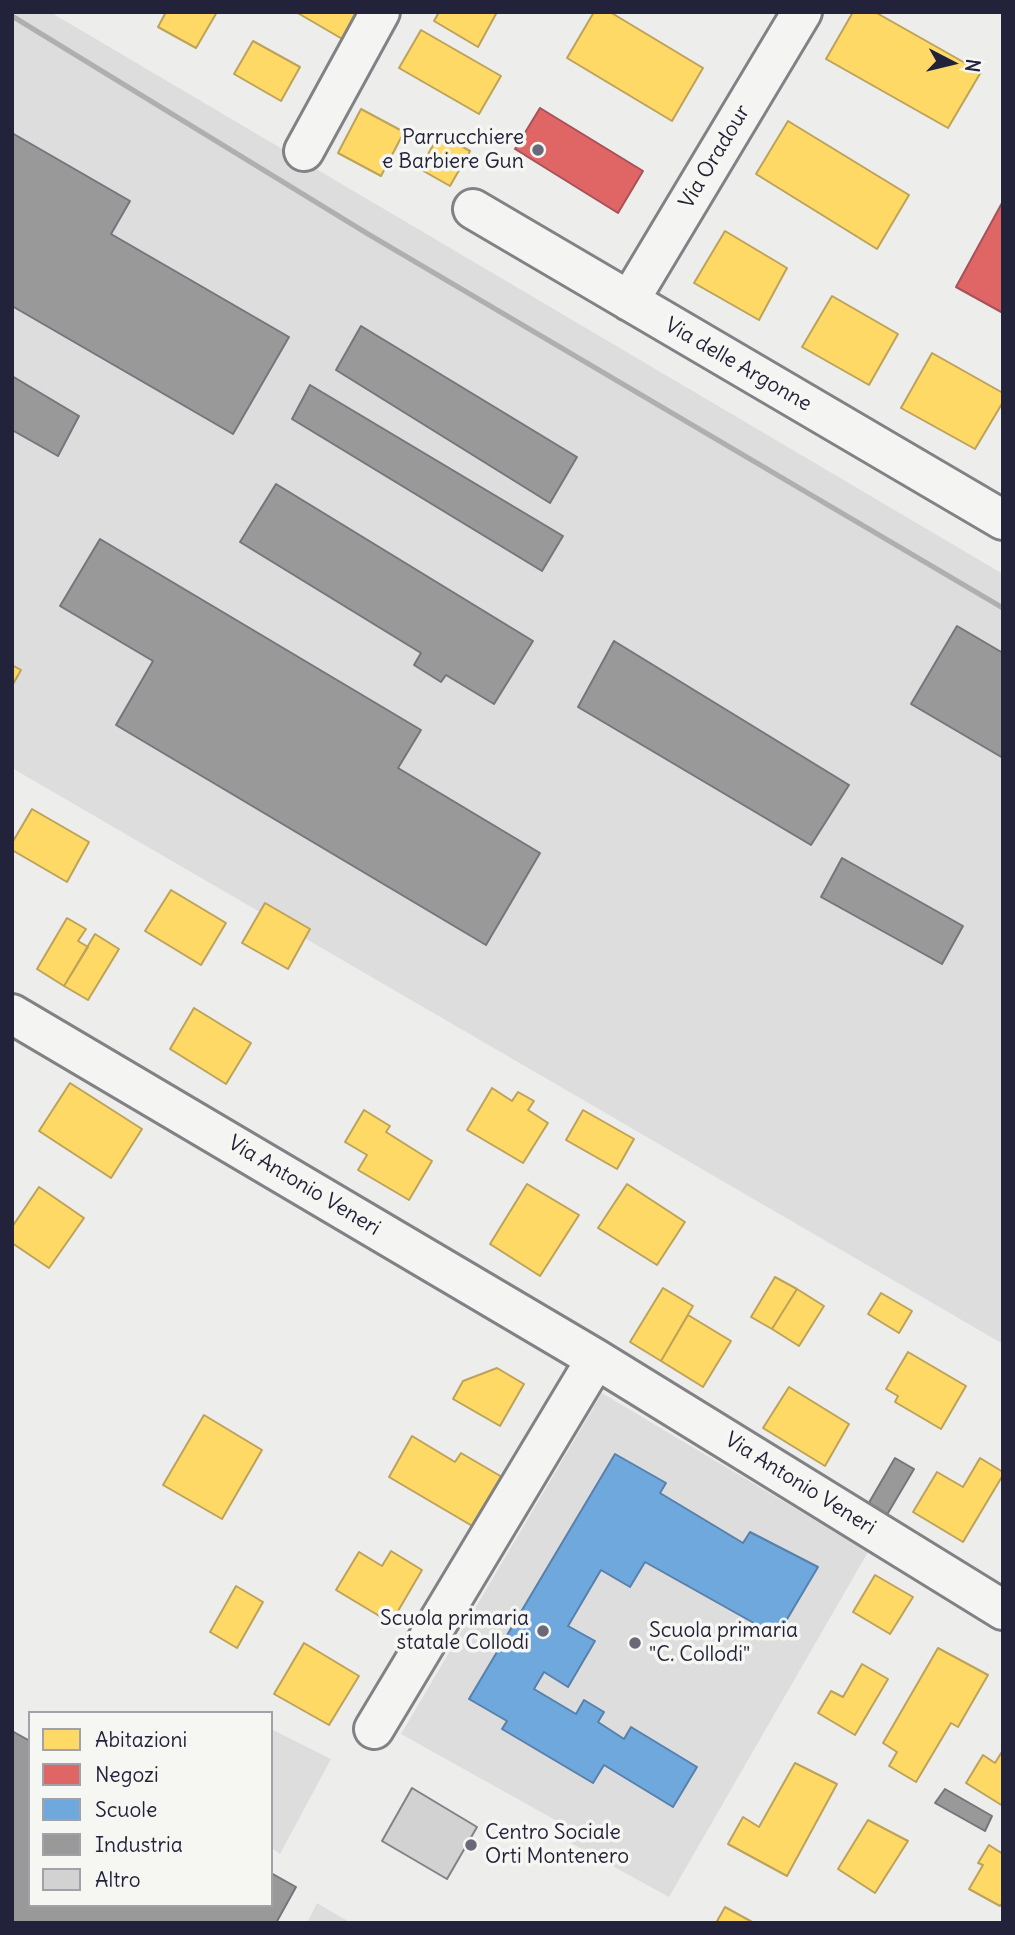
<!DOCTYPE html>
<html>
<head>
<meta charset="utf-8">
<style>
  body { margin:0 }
  #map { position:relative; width:1015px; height:1935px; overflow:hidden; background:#ededec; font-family:Delius,sans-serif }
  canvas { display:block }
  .frame { position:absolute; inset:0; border:14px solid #22223b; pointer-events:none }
  .legend { position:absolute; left:28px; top:1711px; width:245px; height:196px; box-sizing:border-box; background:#f6f6f2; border:2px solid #a1a1a9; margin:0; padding:9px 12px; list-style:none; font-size:21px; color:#22223b }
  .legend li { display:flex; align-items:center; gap:14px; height:35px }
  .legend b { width:35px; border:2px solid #a1a1a9 }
  .north { position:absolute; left:917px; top:28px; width:70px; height:70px; -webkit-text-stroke:5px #f6f6f2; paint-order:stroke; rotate:97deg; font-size:19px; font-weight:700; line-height:28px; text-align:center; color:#22223b }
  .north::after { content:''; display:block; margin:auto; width:24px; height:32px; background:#22223b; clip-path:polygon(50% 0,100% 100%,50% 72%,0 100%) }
</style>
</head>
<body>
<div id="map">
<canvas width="1015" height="1935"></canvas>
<div class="frame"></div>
<ul class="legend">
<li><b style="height:19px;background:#ffd966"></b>Abitazioni</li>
<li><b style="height:19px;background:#e06666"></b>Negozi</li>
<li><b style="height:19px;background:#6fa8dc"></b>Scuole</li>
<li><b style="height:19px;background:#999"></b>Industria</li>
<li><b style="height:19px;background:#d2d2d3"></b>Altro</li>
</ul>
<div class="north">N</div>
</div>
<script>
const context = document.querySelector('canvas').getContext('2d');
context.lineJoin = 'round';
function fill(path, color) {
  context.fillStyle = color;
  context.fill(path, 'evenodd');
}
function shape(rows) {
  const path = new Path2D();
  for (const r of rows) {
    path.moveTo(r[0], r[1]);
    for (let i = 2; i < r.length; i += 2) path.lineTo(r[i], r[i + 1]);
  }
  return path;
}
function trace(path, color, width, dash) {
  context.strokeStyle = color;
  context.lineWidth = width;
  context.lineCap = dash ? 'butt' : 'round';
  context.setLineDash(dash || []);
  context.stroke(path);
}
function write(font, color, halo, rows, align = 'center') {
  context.font = font + ' Delius,sans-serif';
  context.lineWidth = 7;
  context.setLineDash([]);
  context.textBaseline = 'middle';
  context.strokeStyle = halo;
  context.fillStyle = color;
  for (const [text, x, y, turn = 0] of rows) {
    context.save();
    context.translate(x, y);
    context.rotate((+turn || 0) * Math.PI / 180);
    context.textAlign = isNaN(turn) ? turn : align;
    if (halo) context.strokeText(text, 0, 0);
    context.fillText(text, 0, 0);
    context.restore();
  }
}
fill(shape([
  [12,12,50,12,1003,574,1003,1344,12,768],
  [602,1393,868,1552,669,1897,569,1842,557,1821,401,1734],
  [271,1729,331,1759,280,1854,271,1848],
  [317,1903,351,1923,307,1923]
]), '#ddd');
const homes = shape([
  [166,12,217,12,196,48,158,27,166,12],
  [296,12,360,12,344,40,296,12],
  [439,12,497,12,478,47,434,21,439,12],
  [594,12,610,12,703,68,672,121,567,58,594,12],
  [853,12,875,12,981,72,948,128,826,59,853,12],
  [421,30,501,76,479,114,399,68,421,30],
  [253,41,300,67,281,101,234,74,253,41],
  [361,109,404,132,381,176,338,153,361,109],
  [788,121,909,195,877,249,756,174,788,121],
  [439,134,470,151,450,186,420,169,439,134],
  [725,231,787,268,759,320,694,283,725,231],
  [832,296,898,334,869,385,802,347,832,296],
  [932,353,1003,393,1003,402,975,449,901,408,932,353],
  [12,665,21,670,12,686,12,665],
  [32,809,89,842,67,882,12,850,12,843,32,809],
  [171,890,226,923,201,965,145,931,171,890],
  [265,903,310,929,288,969,242,943,265,903],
  [67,918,86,929,78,941,88,947,64,986,37,969,67,918],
  [95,934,119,949,88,1000,64,986,95,934],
  [194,1008,251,1043,226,1084,170,1049,194,1008],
  [70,1083,142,1129,111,1178,39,1131,70,1083],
  [492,1088,512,1101,518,1092,534,1101,528,1110,548,1123,523,1163,467,1130,492,1088],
  [364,1110,390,1126,386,1132,432,1161,409,1200,358,1170,367,1155,345,1142,364,1110],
  [583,1110,634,1139,617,1169,566,1140,583,1110],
  [527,1184,579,1215,540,1276,490,1244,527,1184],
  [627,1184,685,1222,657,1265,598,1228,627,1184],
  [39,1187,84,1218,49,1268,12,1243,12,1227,39,1187],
  [775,1277,797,1289,772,1329,751,1317,775,1277],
  [663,1288,693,1306,661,1361,630,1342,663,1288],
  [797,1289,824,1306,799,1346,772,1329,797,1289],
  [881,1293,912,1311,899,1333,868,1314,881,1293],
  [688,1315,731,1341,703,1387,661,1361,688,1315],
  [908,1352,966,1386,941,1429,895,1402,898,1396,886,1389,908,1352],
  [497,1368,524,1384,500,1426,453,1399,463,1381,497,1368],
  [789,1387,849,1424,825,1466,763,1428,789,1387],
  [204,1415,262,1450,222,1519,163,1485,204,1415],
  [412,1436,455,1462,461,1453,502,1477,474,1527,389,1477,412,1436],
  [980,1458,1003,1472,1003,1475,963,1542,913,1512,937,1472,963,1487,980,1458],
  [391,1551,422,1570,391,1623,336,1590,359,1552,382,1566,391,1551],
  [875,1575,913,1597,890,1634,853,1612,875,1575],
  [236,1586,263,1602,237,1648,210,1632,236,1586],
  [304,1643,359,1676,329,1725,274,1694,304,1643],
  [938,1648,988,1675,958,1727,951,1723,916,1782,889,1766,897,1752,883,1743,938,1648],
  [862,1664,888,1679,855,1735,818,1713,831,1691,843,1697,862,1664],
  [1003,1750,1003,1806,966,1783,983,1755,995,1763,1003,1750],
  [795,1763,837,1784,787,1876,728,1844,743,1817,759,1827,795,1763],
  [868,1820,908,1841,875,1893,838,1869,868,1820],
  [989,1845,1003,1854,1003,1902,1000,1906,969,1889,983,1865,978,1863,989,1845],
  [725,1907,754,1923,716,1923,725,1907]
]);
fill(homes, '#ffd966');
trace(homes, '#bda259', 2);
const shops = shape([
  [540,108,643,171,618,213,515,149,540,108],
  [1002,203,1003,204,1003,313,956,287,1002,203]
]);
fill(shops, '#e06666');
trace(shops, '#a75259', 2);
const schools = shape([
  [615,1454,666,1483,660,1493,743,1543,750,1532,818,1567,777,1636,645,1562,630,1587,601,1570,568,1626,595,1641,568,1687,544,1672,534,1689,576,1714,584,1700,604,1712,598,1722,624,1739,631,1727,697,1767,673,1807,604,1765,593,1783,502,1729,507,1721,469,1699,615,1454]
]);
fill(schools, '#6fa8dc');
trace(schools, '#5880ac', 2);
const industry = shape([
  [12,133,130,201,111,234,289,337,233,434,12,306,12,133],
  [361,326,577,457,550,503,336,370,361,326],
  [12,376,79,416,58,456,12,430,12,376],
  [310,385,563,536,542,571,292,419,310,385],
  [276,484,533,641,494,704,446,675,441,682,414,665,421,653,240,542,276,484],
  [100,539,421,730,398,768,540,853,486,945,116,725,153,661,60,606,100,539],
  [957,626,1003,653,1003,758,911,704,957,626],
  [614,641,849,785,811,845,578,707,614,641],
  [842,858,963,926,942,964,821,897,842,858],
  [895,1458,914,1469,885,1518,867,1506,895,1458],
  [12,1731,30,1741,30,1905,271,1905,271,1873,296,1887,276,1923,12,1923,12,1731],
  [945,1789,992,1816,985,1831,935,1803,945,1789]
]);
fill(industry, '#999');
trace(industry, '#75757d', 2);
const building = shape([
  [412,1788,477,1827,447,1879,382,1841,412,1788]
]);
fill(building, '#d2d2d3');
trace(building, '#828286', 2);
const street = shape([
  [304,151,380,12],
  [473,209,1003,520],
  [629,301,802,12],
  [12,1014,596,1359,1003,1610],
  [374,1729,596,1359]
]);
trace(street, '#828286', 44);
trace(street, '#f4f4f2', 38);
trace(shape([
  [12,16,368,234,1003,608]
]), '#afafb0', 5);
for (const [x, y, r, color] of [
  [538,150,7,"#696979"],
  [543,1631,7,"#696979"],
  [635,1643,7,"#696979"],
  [471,1845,7,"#696979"]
]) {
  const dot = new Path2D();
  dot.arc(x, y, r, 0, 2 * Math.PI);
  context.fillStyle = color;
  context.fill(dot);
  trace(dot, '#f6f6f2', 2.5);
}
write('21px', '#22223b', '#f6f6f2', [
  ["Parrucchiere",524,138],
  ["e Barbiere Gun",524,162],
  ["Scuola primaria",529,1619],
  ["statale Collodi",529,1643],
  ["Scuola primaria",649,1631,"left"],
  ["\"C. Collodi\"",649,1655,"left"],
  ["Centro Sociale",485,1833,"left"],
  ["Orti Montenero",485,1857,"left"]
], 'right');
write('21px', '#22223b', '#f6f6f2', [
  ["Via Oradour",715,157,-59],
  ["Via delle Argonne",738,365,30],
  ["Via Antonio Veneri",304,1186,31],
  ["Via Antonio Veneri",800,1484,32]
]);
</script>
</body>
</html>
